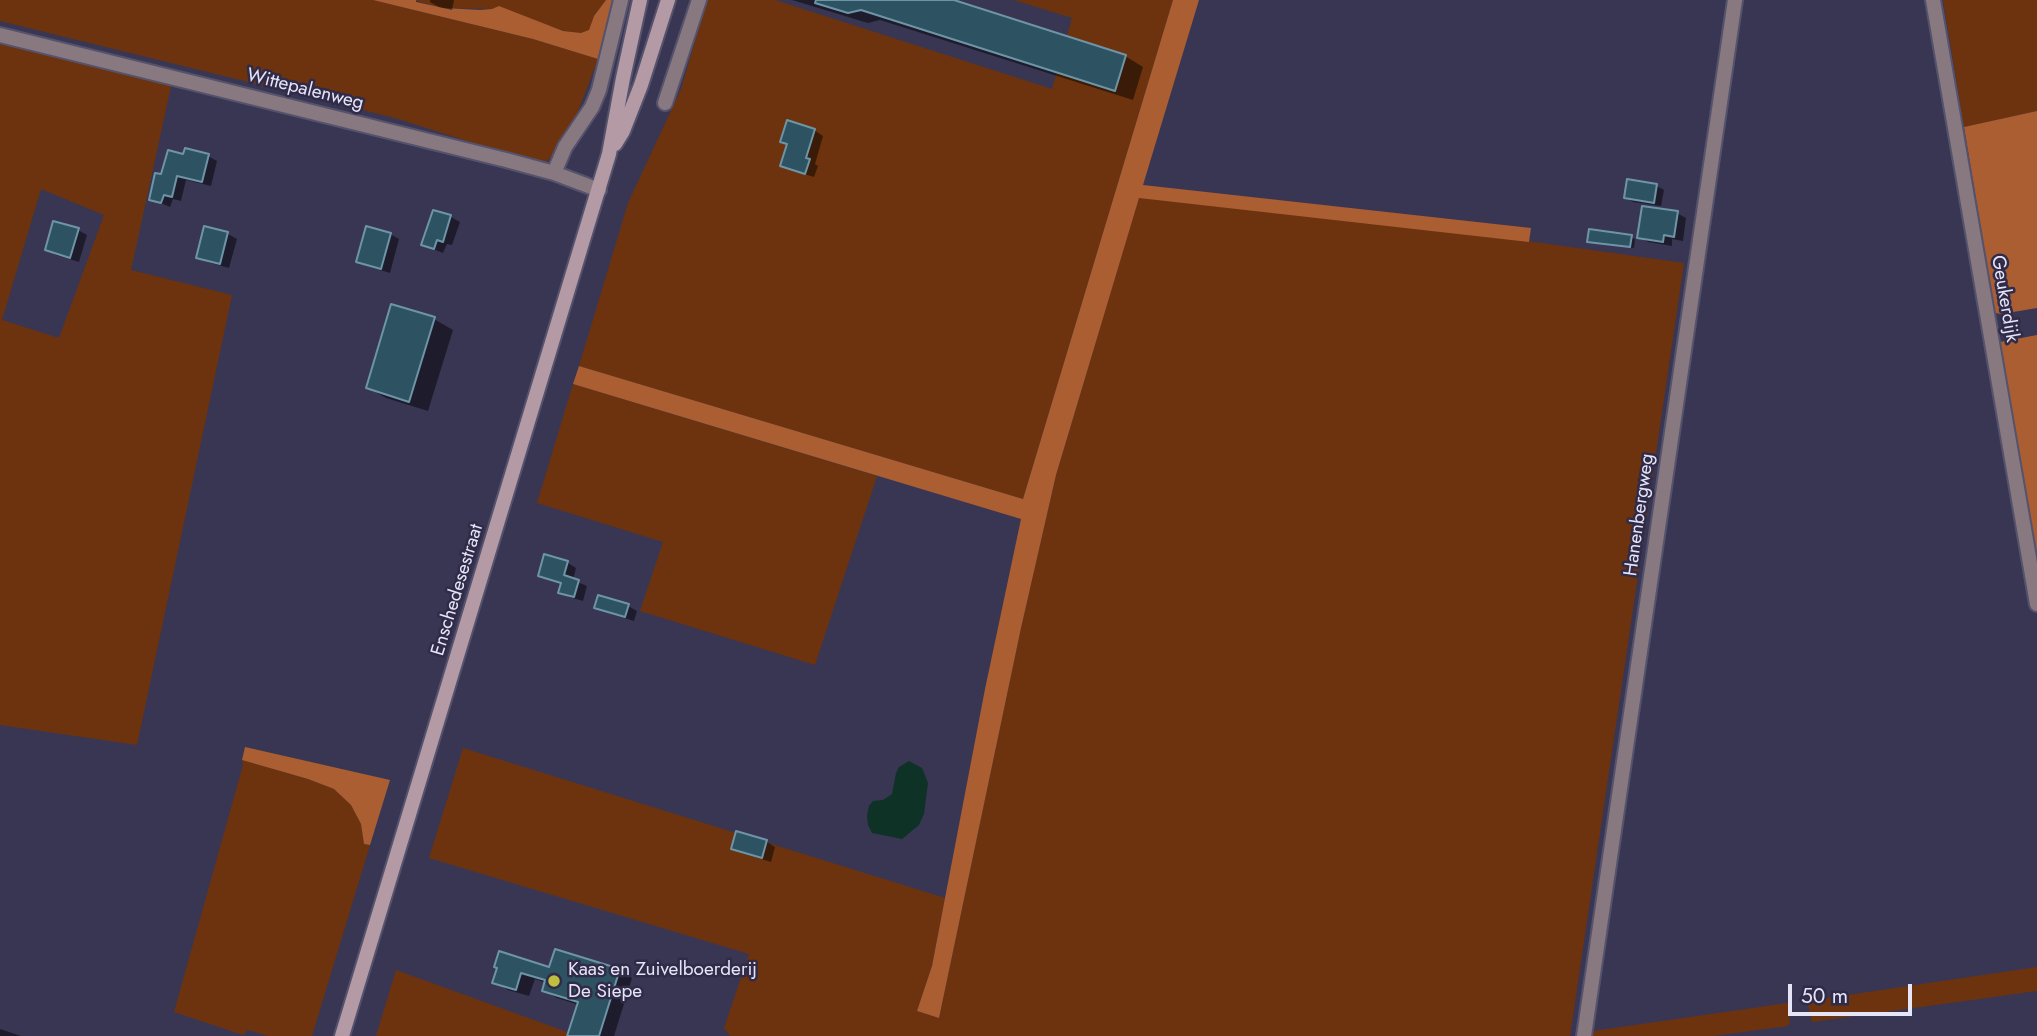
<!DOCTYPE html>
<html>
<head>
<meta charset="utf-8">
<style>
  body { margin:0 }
  #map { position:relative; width:2037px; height:1036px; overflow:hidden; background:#393653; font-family:Jost,sans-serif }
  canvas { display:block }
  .scale { position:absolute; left:1788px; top:984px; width:124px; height:32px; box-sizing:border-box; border:4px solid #e6e4f7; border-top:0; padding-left:9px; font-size:21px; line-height:24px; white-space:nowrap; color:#e6e4f7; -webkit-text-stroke:5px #2f2b48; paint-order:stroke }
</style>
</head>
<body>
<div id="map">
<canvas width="2037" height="1036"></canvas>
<div class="scale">50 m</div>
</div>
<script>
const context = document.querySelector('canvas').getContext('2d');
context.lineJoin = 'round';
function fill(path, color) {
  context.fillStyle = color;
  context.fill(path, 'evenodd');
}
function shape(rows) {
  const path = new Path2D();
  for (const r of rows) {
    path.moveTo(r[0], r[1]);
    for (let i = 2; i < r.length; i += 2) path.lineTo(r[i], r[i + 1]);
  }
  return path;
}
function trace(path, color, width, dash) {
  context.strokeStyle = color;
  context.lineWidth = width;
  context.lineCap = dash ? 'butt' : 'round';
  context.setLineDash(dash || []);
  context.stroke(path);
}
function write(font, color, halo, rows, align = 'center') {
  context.font = font + ' Jost,sans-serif';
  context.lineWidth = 5;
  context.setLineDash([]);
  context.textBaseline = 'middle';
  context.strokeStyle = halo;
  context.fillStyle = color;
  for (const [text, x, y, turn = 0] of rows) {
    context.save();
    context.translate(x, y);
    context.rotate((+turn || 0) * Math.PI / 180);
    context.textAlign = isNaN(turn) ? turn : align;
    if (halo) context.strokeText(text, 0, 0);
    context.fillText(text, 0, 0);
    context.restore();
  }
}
fill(shape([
  [0,0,373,0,533,39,598,59,572,127,556,148,552,156,542,165,395,118,0,21],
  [416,0,606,0,594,16,589,31,581,33,563,31,493,9,444,8,416,1],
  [707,0,775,0,1052,89,1072,18,1014,0,1173,0,1023,499,579,366,628,203,681,89],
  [1943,0,2037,0,2037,111,1964,127],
  [0,40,172,82,131,270,232,295,137,745,0,725],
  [41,189,104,215,59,338,2,320],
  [1139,197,1513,239,1684,263,1570,1036,730,1036,724,1028,749,954,429,858,463,748,945,898,932,966,917,1011,939,1018,1021,628,1056,475],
  [573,384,877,476,815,665,640,611,663,542,537,503],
  [242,760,308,779,334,789,351,805,361,824,364,844,370,845,312,1036,268,1036,248,1030,243,1035,174,1012,243,765],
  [2037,967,2037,991,1812,1022,1807,1001],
  [396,970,567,1032,566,1036,376,1036],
  [1788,1003,1790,1021,1788,1026,1713,1036,1592,1036,1593,1031]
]), '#6d330e');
fill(shape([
  [373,0,416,0,416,2,444,8,480,10,492,9,499,6,563,31,581,33,589,30,594,16,606,0,613,0,598,59,533,39],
  [1173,0,1199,0,1143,185,1531,228,1529,242,1139,198,1056,475,1021,628,939,1018,917,1011,932,966,985,689,1021,519,573,384,579,366,1023,499],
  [2037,111,2037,308,2001,314,1995,313,1964,127],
  [2037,335,2037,557,2000,342],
  [245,747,390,780,370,845,364,844,361,824,351,805,334,789,308,779,242,760]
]), '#aa5e32');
fill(shape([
  [909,761,922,768,928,783,924,814,919,825,902,839,872,833,868,825,867,815,869,806,873,801,883,800,892,794,896,773,899,767]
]), '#0e3226');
fill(shape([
  [430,0,454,0,452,10,439,7,430,2],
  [792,0,949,0,1125,56,1143,67,1133,100,880,20,868,23],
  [814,130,823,136,815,164,818,166,814,177,791,170,782,165],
  [208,156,217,161,211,186,186,180,181,201,173,199,170,207,151,199,163,176],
  [1657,186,1664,190,1661,206,1633,202,1626,197],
  [435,212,451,217,460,222,452,245,447,244,443,253,423,245],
  [1677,213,1686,218,1683,241,1672,239,1672,246,1648,242,1639,237],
  [205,229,228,234,237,239,229,268,207,262,198,257],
  [78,230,87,235,79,262,56,255,47,250],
  [390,234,399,239,390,273,367,266,358,261],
  [1631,237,1635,239,1634,248,1593,243,1589,241],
  [434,319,453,330,428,411,386,398,368,388],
  [545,557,568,563,576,568,573,580,587,586,583,601,569,597,560,592,563,584,549,580,540,575],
  [628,606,637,611,634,621,605,612,596,607],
  [737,834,767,842,775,847,771,862,742,853,733,848],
  [499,968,619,970,632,978,614,1036,569,1036,579,1005,557,998,544,991,546,983,535,979,529,996,508,990,495,982],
  [0,1029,21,1036,0,1036]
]), '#0007');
const building = shape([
  [816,0,954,0,1126,55,1115,91,861,10,848,13,815,3,816,0],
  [787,120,815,129,806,158,810,159,805,174,780,166,787,144,780,142,787,120],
  [185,148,209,154,202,182,177,176,172,197,164,195,161,203,149,200,155,173,161,174,168,150,183,154,185,148],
  [1627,179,1657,184,1654,203,1624,198,1627,179],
  [1642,206,1678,211,1674,237,1664,235,1663,242,1637,238,1642,206],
  [433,210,451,215,443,242,437,240,434,249,421,245,433,210],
  [53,221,79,228,70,258,45,250,53,221],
  [204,226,228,232,220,264,196,258,204,226],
  [366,226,391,233,381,269,356,262,366,226],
  [1589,229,1632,235,1630,247,1587,242,1589,229],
  [391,304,435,317,409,402,366,388,391,304],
  [544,554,568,561,564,575,579,580,574,597,558,593,561,583,538,576,544,554],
  [598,595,629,604,625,617,594,608,598,595],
  [736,831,767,840,762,858,731,849,736,831],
  [555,949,620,969,599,1036,567,1036,578,1002,542,991,545,980,521,973,516,990,492,983,497,968,494,967,499,951,549,967,555,949]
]);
fill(building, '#2d5262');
trace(building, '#6e95a7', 2);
const street = shape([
  [1933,0,2037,604],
  [0,35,506,160,554,173,599,190],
  [665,103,699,0],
  [554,173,565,147,592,107,599,90,621,0],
  [1584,1036,1735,0]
]);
const secondary = shape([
  [615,144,623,131,641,85,668,0],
  [342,1036,609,154,623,78,640,0]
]);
trace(street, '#55526d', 18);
trace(secondary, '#55526d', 18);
trace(street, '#88787f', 14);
trace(secondary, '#b39aa5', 14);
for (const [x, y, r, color] of [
  [554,981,7,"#c0be41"]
]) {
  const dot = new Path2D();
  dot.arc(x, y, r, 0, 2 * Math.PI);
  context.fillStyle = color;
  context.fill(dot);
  trace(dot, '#2f2b48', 2.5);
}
write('19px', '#e6e4f7', '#2f2b48', [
  ["Wittepalenweg",305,90,14],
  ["Geukerdijk",2004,299,80],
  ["Hanenbergweg",1640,515,-82],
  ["Enschedesestraat",458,590,-73]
]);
write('19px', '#e6e4f7', '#2f2b48', [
  ["Kaas en Zuivelboerderij",568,970],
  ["De Siepe",568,992]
], 'left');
</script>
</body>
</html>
